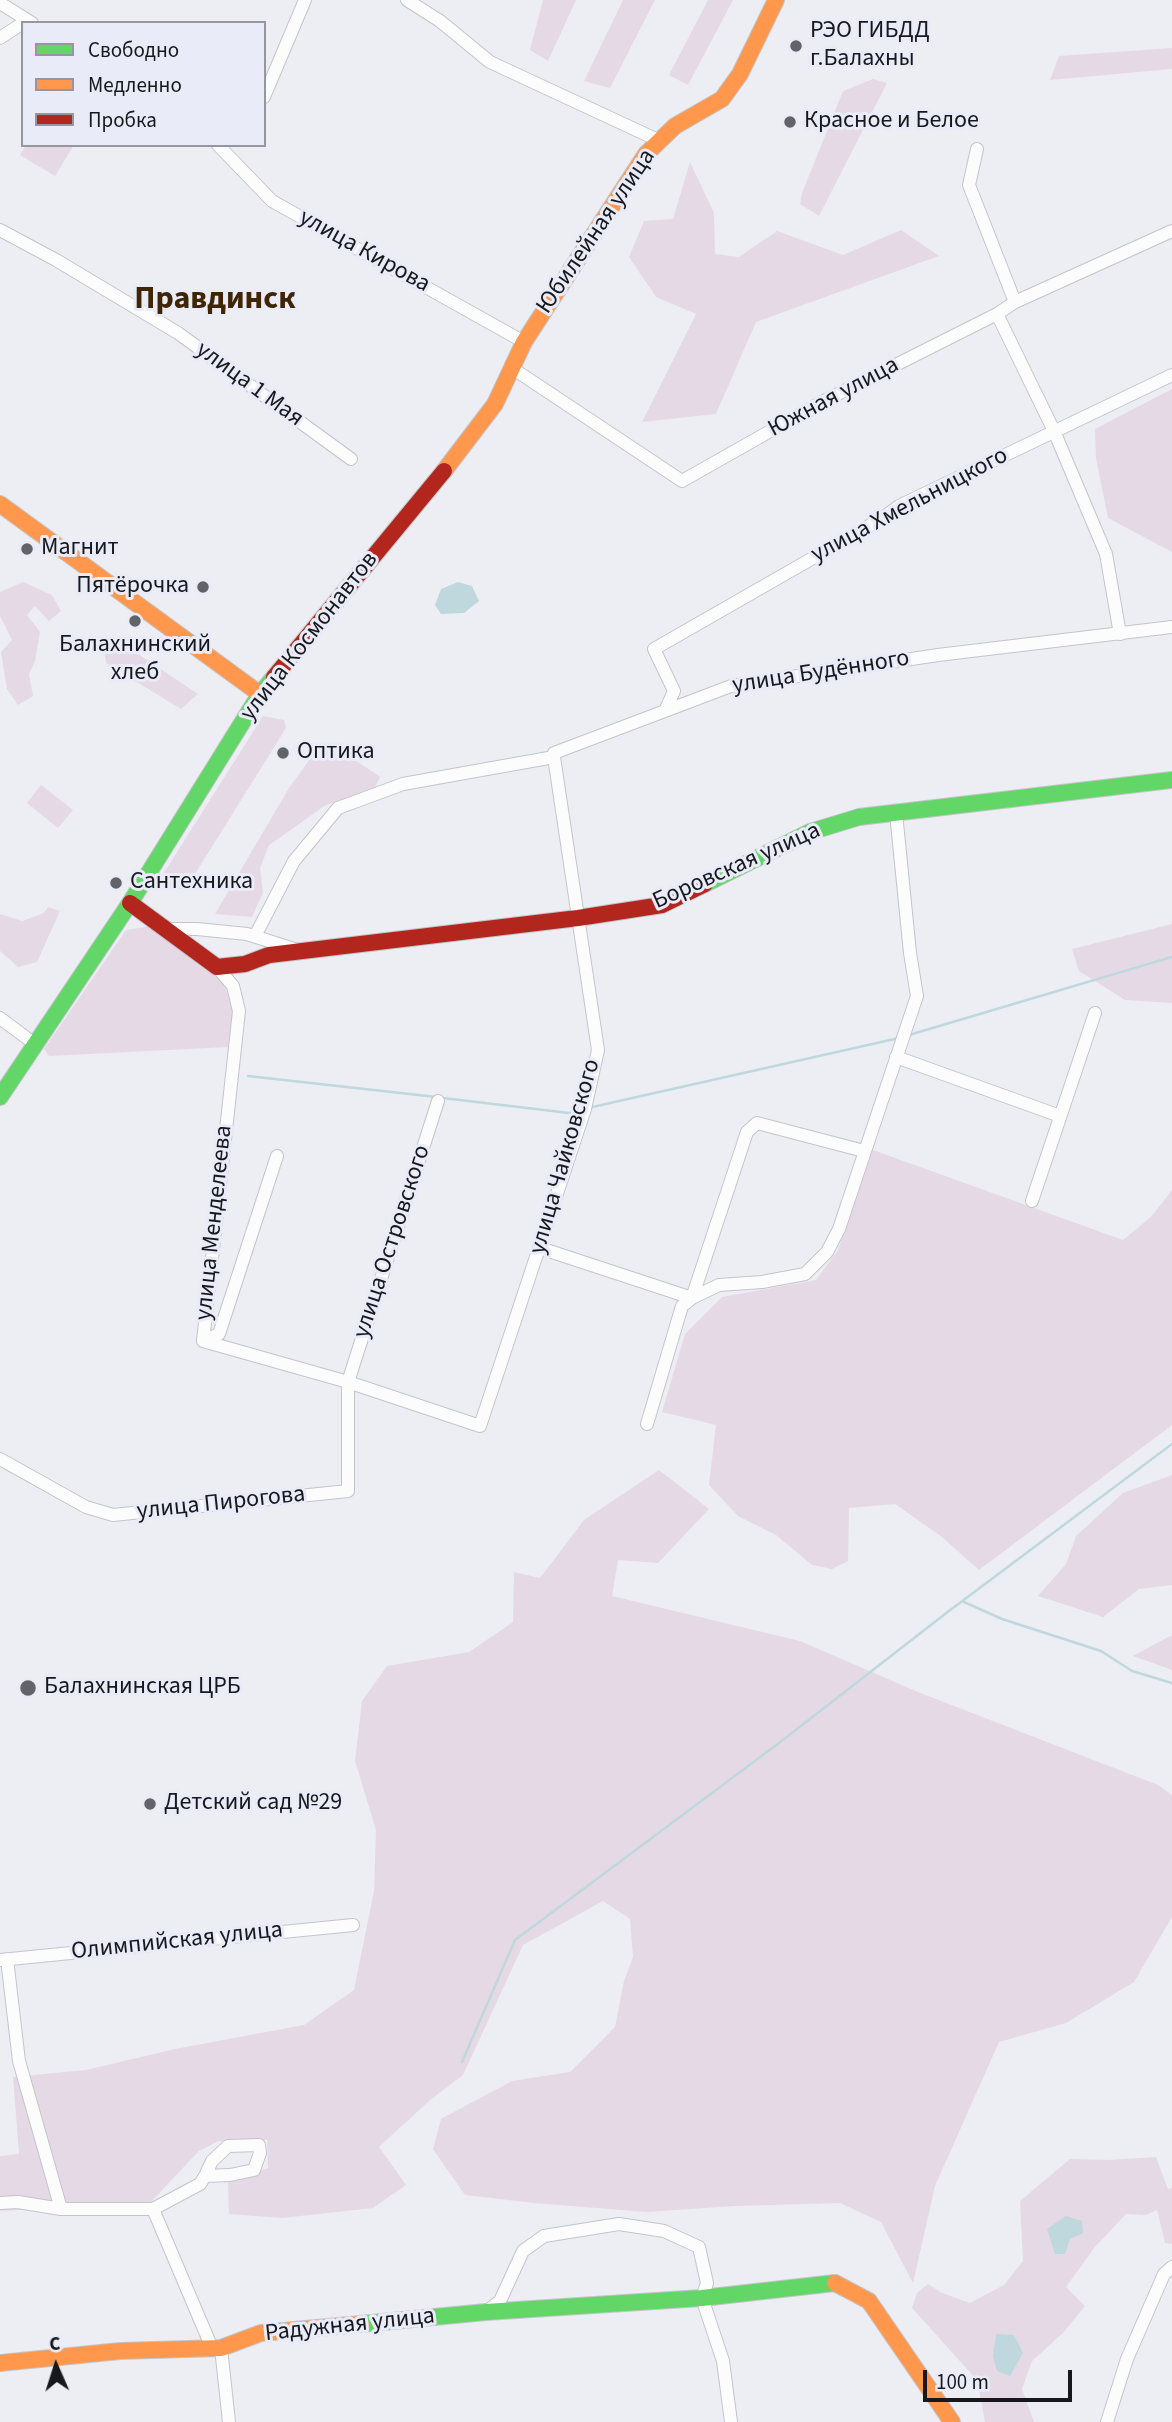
<!DOCTYPE html>
<html>
<head>
<meta charset="utf-8">
<style>
  body { margin:0 }
  #map { position:relative; width:1172px; height:2422px; overflow:hidden; background:#eceef4; font-family:"Source Sans 3",sans-serif }
  canvas { display:block }
  .legend { position:absolute; left:21px; top:21px; width:245px; height:126px; box-sizing:border-box; background:#e9ecf8; border:2px solid #9597a0; margin:0; padding:9px 12px; list-style:none; font-size:21px; color:#17181c }
  .legend li { display:flex; align-items:center; gap:14px; height:35px }
  .legend b { width:35px; border:2px solid #9597a0 }
  .north { position:absolute; left:21px; top:2331px; width:70px; height:70px; -webkit-text-stroke:5px #e9ecf8; paint-order:stroke; rotate:357deg; font-size:19px; font-weight:700; line-height:28px; text-align:center; color:#17181c }
  .north::after { content:''; display:block; margin:auto; width:24px; height:32px; background:#17181c; clip-path:polygon(50% 0,100% 100%,50% 72%,0 100%) }
  .scale { position:absolute; left:923px; top:2370px; width:149px; height:32px; box-sizing:border-box; border:4px solid #17181c; border-top:0; padding-left:9px; font-size:21px; line-height:24px; white-space:nowrap; color:#17181c; -webkit-text-stroke:5px #e9ecf8; paint-order:stroke }
</style>
</head>
<body>
<div id="map">
<canvas width="1172" height="2422"></canvas>
<ul class="legend">
<li><b style="height:9px;background:#63d668"></b>Свободно</li>
<li><b style="height:9px;background:#ff974d"></b>Медленно</li>
<li><b style="height:9px;background:#b3261e"></b>Пробка</li>
</ul>
<div class="north">С</div>
<div class="scale">100 m</div>
</div>
<script>
const context = document.querySelector('canvas').getContext('2d');
context.lineJoin = 'round';
function fill(path, color) {
  context.fillStyle = color;
  context.fill(path, 'evenodd');
}
function shape(rows) {
  const path = new Path2D();
  for (const r of rows) {
    path.moveTo(r[0], r[1]);
    for (let i = 2; i < r.length; i += 2) path.lineTo(r[i], r[i + 1]);
  }
  return path;
}
function trace(path, color, width, dash) {
  context.strokeStyle = color;
  context.lineWidth = width;
  context.lineCap = dash ? 'butt' : 'round';
  context.setLineDash(dash || []);
  context.stroke(path);
}
function write(font, color, halo, rows, align = 'center') {
  context.font = font + ' "Source Sans 3",sans-serif';
  context.lineWidth = 6;
  context.setLineDash([]);
  context.textBaseline = 'middle';
  context.strokeStyle = halo;
  context.fillStyle = color;
  for (const [text, x, y, turn = 0] of rows) {
    context.save();
    context.translate(x, y);
    context.rotate((+turn || 0) * Math.PI / 180);
    context.textAlign = isNaN(turn) ? turn : align;
    if (halo) context.strokeText(text, 0, 0);
    context.fillText(text, 0, 0);
    context.restore();
  }
}
fill(shape([
  [543,0,576,0,548,61,530,50],
  [623,0,655,0,610,88,584,81],
  [708,0,733,0,688,85,669,75],
  [1172,48,1172,69,1050,80,1059,56],
  [873,79,887,83,819,216,800,204,802,193,843,91],
  [26,145,74,145,55,176,20,155],
  [690,162,714,213,715,254,739,257,777,231,843,255,901,230,939,256,756,322,716,414,642,422,696,314,656,297,629,257,644,221,673,219],
  [1172,389,1172,552,1108,518,1096,458,1095,429],
  [23,582,52,595,61,611,49,621,35,606,27,615,40,632,35,661,29,674,33,696,18,705,7,689,1,652,12,640,0,616,0,592],
  [116,639,198,694,181,709,106,663,104,645],
  [263,716,284,720,286,728,185,890,170,887,160,879],
  [317,749,339,749,380,777,374,789,326,805,269,845,260,868,263,893,252,917,215,914,289,788],
  [41,785,73,810,58,828,27,803],
  [48,907,60,911,37,962,18,967,0,951,0,914,22,921,44,913],
  [1172,924,1172,1003,1125,1000,1079,971,1072,949],
  [152,926,185,950,224,984,233,1011,228,1047,49,1056,44,1049,126,930],
  [873,1150,1123,1240,1151,1217,1172,1190,1172,1425,979,1570,942,1537,895,1504,849,1508,848,1561,832,1569,812,1565,776,1535,738,1516,709,1485,716,1425,662,1412,685,1334,722,1297,816,1280,838,1250],
  [659,1470,709,1509,658,1563,618,1560,612,1596,800,1641,918,1692,1158,1785,1172,1795,1172,1917,1134,1982,1066,2023,999,2042,935,2186,913,2283,881,2222,840,2203,735,2206,646,2212,534,2203,465,2195,433,2149,441,2119,512,2081,570,2072,615,2027,624,1981,633,1957,630,1919,603,1901,523,1945,463,2075,429,2101,379,2147,406,2185,373,2208,282,2218,229,2214,228,2181,268,2168,267,2140,219,2141,199,2151,150,2203,0,2211,0,2156,19,2154,13,2077,86,2070,175,2049,304,2025,354,1990,374,1891,376,1830,355,1761,362,1701,387,1666,469,1652,513,1622,514,1572,540,1578,584,1520],
  [1172,1475,1172,1585,1139,1589,1103,1617,1038,1596,1066,1564,1076,1536,1123,1493],
  [1172,1636,1172,1670,1133,1656,1168,1637],
  [1156,2157,1168,2189,1172,2188,1172,2244,1165,2243,1157,2210,1146,2215,1126,2214,1095,2247,1066,2287,1085,2306,1063,2333,1032,2361,1022,2389,1034,2422,985,2422,977,2380,912,2308,917,2293,928,2284,942,2293,970,2303,1004,2285,1023,2261,1020,2201,1070,2159,1108,2160]
]), '#e5d9e5');
fill(shape([
  [458,582,472,586,479,601,464,613,441,614,435,605,441,589],
  [1066,2216,1082,2221,1083,2233,1070,2239,1065,2254,1055,2254,1047,2229],
  [996,2334,1014,2335,1023,2353,1010,2376,997,2371,993,2357]
]), '#bed8de');
trace(shape([
  [909,1035,1172,957],
  [248,1076,436,1097],
  [443,1098,569,1113,578,1111],
  [588,1108,899,1038],
  [964,1602,1002,1619,1101,1651,1132,1671,1172,1683],
  [462,2062,515,1940,779,1743,945,1614,1172,1444]
]), '#bed8de', 2.5);
const street = shape([
  [407,0,440,21,490,62,660,141],
  [0,3,32,23],
  [0,38,23,23],
  [264,97,305,0],
  [218,145,272,201,524,342],
  [977,149,969,185,1015,302],
  [0,230,56,260,178,333,351,459],
  [997,314,1054,431,1106,554,1120,634],
  [512,368,682,481,818,404,997,314,1015,302,1172,231],
  [665,711,674,691,654,649,881,519,899,506,1172,375],
  [165,929,197,929,247,934,297,950],
  [255,936,294,861,338,808,403,784,554,757,554,753,731,686,938,655,1172,627],
  [0,1018,36,1045],
  [896,1057,1060,1116],
  [1032,1201,1095,1013],
  [540,1248,692,1298,719,1285,762,1282,805,1274,827,1252,839,1229,917,996,910,953,896,813],
  [203,1341,348,1382,480,1426,585,1109,598,1050,554,757],
  [203,1341,239,1011,233,986,217,967],
  [203,1341,219,1334,277,1156],
  [647,1424,682,1306,692,1298,747,1132,757,1123,864,1151],
  [0,1459,86,1507,113,1515,348,1491,348,1382,438,1101],
  [7,1959,19,2061,61,2209],
  [0,1960,353,1925],
  [0,2203,18,2202,61,2209,153,2209,200,2184,205,2176,230,2175,254,2170,260,2153,259,2145,228,2146,212,2161,205,2176],
  [153,2209,212,2348],
  [486,2312,500,2301,523,2251,544,2236,619,2224,664,2231,699,2247,707,2283,702,2298,723,2361,731,2422],
  [221,2348,229,2422],
  [1107,2422,1127,2359,1164,2274,1172,2267]
]);
const fast = shape([
  [705,884,810,832,859,817,1172,780],
  [0,1097,130,903,260,694,274,677],
  [361,2324,486,2312,702,2298,835,2283]
]);
const slow = shape([
  [444,471,495,404,524,342,646,154,675,126,722,99,740,74,776,0],
  [0,504,260,694],
  [835,2283,869,2301,952,2422],
  [0,2363,120,2351,221,2348,261,2333,361,2324]
]);
const jam = shape([
  [274,677,444,471],
  [130,903,217,967,245,964,269,955,578,918,662,905,705,884]
]);
trace(street, '#c3c5c9', 14);
trace(fast, '#c3c5c9', 18);
trace(slow, '#c3c5c9', 18);
trace(jam, '#c3c5c9', 18);
trace(street, '#fcfcfd', 12);
trace(fast, '#63d668', 16);
trace(slow, '#ff974d', 16);
trace(jam, '#b3261e', 16);
for (const [x, y, r, color] of [
  [796,46,7,"#626368"],
  [790,122,7,"#626368"],
  [27,549,7,"#626368"],
  [203,587,7,"#626368"],
  [135,621,7,"#626368"],
  [283,753,7,"#626368"],
  [116,883,7,"#626368"],
  [28,1688,9,"#626368"],
  [150,1804,7,"#626368"]
]) {
  const dot = new Path2D();
  dot.arc(x, y, r, 0, 2 * Math.PI);
  context.fillStyle = color;
  context.fill(dot);
  trace(dot, '#e9ecf8', 2.5);
}
write('24px', '#17181c', '#e9ecf8', [
  ["РЭО ГИБДД",810,32],
  ["г.Балахны",810,60],
  ["Красное и Белое",804,122],
  ["Магнит",41,549],
  ["Пятёрочка",189,587,"right"],
  ["Балахнинский",135,646,"center"],
  ["хлеб",135,674,"center"],
  ["Оптика",297,753],
  ["Сантехника",130,883],
  ["Балахнинская ЦРБ",44,1688],
  ["Детский сад №29",164,1804]
], 'left');
write('24px', '#17181c', '#e9ecf8', [
  ["Юбилейная улица",597,232,-56],
  ["улица Кирова",364,252,29],
  ["улица 1 Мая",249,385,36],
  ["Южная улица",834,398,-28],
  ["улица Хмельницкого",910,506,-28],
  ["улица Космонавтов",310,637,-52],
  ["улица Будённого",821,673,-9],
  ["Боровская улица",737,867,-24],
  ["улица Чайковского",566,1157,-74],
  ["улица Менделеева",215,1223,-84],
  ["улица Островского",393,1242,-72],
  ["улица Пирогова",221,1504,-6],
  ["Олимпийская улица",177,1942,-6],
  ["Радужная улица",350,2326,-6]
]);
write('bold 32px', '#3f2503', '#e9ecf8', [
  ["Правдинск",215,301]
]);
</script>
</body>
</html>
